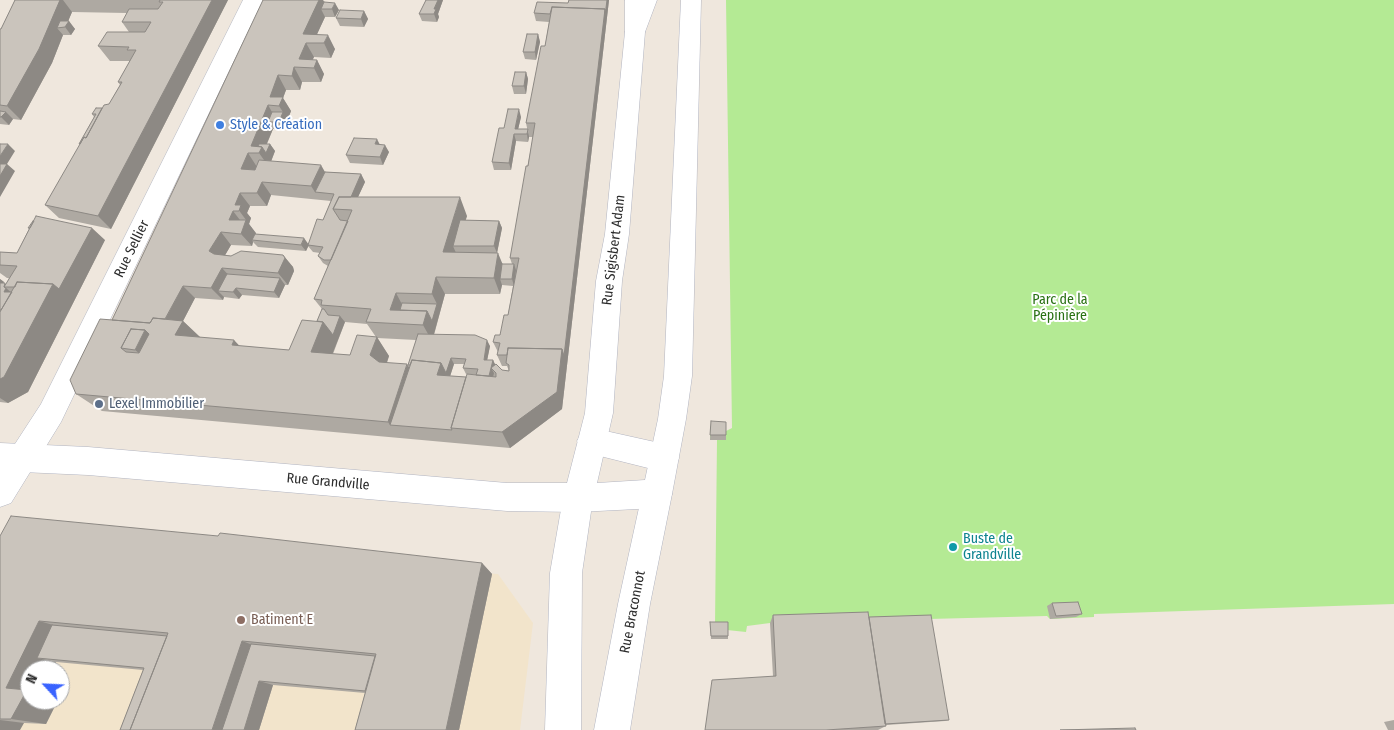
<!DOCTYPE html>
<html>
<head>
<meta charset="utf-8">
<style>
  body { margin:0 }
  #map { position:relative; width:1394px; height:730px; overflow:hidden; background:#efe7dd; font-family:"Fira Sans Condensed",sans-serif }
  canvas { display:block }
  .north { position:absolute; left:20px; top:660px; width:50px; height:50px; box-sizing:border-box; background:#fff; border:1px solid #ababab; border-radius:50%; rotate:295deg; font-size:14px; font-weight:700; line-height:20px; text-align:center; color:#2c2c2c }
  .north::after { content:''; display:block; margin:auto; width:18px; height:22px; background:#3963ff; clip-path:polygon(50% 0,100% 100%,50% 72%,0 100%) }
</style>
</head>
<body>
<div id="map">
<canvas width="1394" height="730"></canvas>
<div class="north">N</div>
</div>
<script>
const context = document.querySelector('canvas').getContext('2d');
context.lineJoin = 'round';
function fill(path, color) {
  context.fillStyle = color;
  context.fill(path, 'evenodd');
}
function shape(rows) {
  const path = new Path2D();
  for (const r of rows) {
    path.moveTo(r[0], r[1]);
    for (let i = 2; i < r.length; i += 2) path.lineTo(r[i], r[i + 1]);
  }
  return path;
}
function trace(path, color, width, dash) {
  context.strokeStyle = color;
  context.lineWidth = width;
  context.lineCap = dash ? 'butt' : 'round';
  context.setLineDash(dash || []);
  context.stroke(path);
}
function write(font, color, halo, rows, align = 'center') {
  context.font = font + ' "Fira Sans Condensed",sans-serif';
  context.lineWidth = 4;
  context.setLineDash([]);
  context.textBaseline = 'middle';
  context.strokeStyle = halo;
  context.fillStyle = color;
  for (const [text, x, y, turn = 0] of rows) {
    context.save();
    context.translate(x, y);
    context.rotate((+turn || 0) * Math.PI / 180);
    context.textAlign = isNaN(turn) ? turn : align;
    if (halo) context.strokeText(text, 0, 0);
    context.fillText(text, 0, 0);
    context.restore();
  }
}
fill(shape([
  [0,541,498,574,533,623,520,730,0,730],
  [30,670,60,670,60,700,30,700]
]), '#f2e4cb');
fill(shape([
  [726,0,1394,0,1394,604,1094,614,1094,617,1050,619,1047,616,770,623,747,626,746,632,727,630,715,625,717,440,710,440,710,426,726,427,726,431,732,428]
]), '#b4ea94');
const minor = shape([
  [243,0,263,0,61,422,11,503,0,507,0,467,41,404,243,0],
  [625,0,645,0,645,32,642,37,635,39,628,37,625,32,625,0],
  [592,428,664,444,674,448,679,458,674,468,664,472,592,454,582,450,577,441,582,432,592,428],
  [657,480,668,484,672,494,650,604,630,730,594,730,618,604,642,494,646,484,657,480],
  [578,484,589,488,593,498,582,573,581,730,545,730,550,573,563,498,567,488,578,484]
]);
const secondary = shape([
  [637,0,657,0,645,32,629,234,622,281,613,413,597,483,645,480,658,419,664,376,681,0,701,0,692,376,686,419,672,494,668,504,657,508,578,512,507,511,88,475,0,471,0,443,88,447,507,483,567,483,585,413,596,281,605,234,625,32,637,0]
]);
trace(minor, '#b1b4c1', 1);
trace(secondary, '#b1b4c1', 1);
fill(minor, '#fff');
fill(secondary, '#fff');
fill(shape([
  [15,0,228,0,111,229,59,218,45,205,80,145,79,144,94,117,92,114,109,104,120,85,118,82,130,61,110,61,98,46,129,32,122,22,127,13,72,12,68,21,75,29,71,35,63,35,52,63,21,120,13,119,9,125,0,124,0,29,1,29],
  [323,0,324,2,339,10,335,17,325,17,317,34,335,49,331,58,314,57,312,60,317,60,324,74,321,82,302,82,300,90,286,90,283,98,291,111,284,129,273,129,267,144,270,144,275,151,271,161,325,172,361,174,365,182,358,197,467,216,465,220,499,221,502,228,497,253,502,264,512,264,510,258,533,137,529,137,526,123,545,46,549,22,536,21,534,13,568,3,569,0,609,0,562,409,510,448,102,411,76,394,112,320],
  [271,195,331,201,323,220,308,244,256,234,249,224,251,218,247,213,250,206,267,206],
  [253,242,258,247,306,251,308,246,313,252,320,253,318,256,323,263,328,266,314,299,322,309,317,321,289,350,240,346,200,337,183,321,195,298,223,300,224,297,239,299,242,295,279,298,285,285,288,285,294,271,293,267,283,255,231,256,225,255,231,245,252,246],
  [502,285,513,286,508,315,500,335,493,342,498,352,497,355,502,366,507,366,509,371,502,370,495,365,493,360,487,360,490,346,434,335,445,294,500,294],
  [345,322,367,324,376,337,350,355,333,354],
  [377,338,416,340,408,365,409,368,387,363,389,356],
  [454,364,464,364,463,368,466,374,476,375,466,377,450,376],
  [426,0,443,0,438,14,439,17,437,22,422,21,419,14],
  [364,11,368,19,364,27,340,26,336,18],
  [538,34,540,42,536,60,525,59,523,52],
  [526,72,528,79,526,94,514,94,512,86],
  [521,117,518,129,528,129,529,137,528,142,516,141,511,170,494,170,492,162,504,128],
  [380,145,389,152,383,165,350,163,346,155],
  [28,228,105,240,28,392,8,403,0,402,0,279,4,282,3,283,6,284,9,278,7,278,0,273,0,252,17,253,29,229],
  [711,421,726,435,726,440,710,440],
  [0,536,482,563,492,574,459,730,355,730,365,693,273,685,259,730,120,730,143,670,56,662,52,670,30,670,30,700,58,700,46,724,24,723,0,730],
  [1052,603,1082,614,1076,617,1050,619,1047,606],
  [773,615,869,617,949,720,945,721,886,725,886,726,878,730,705,730,773,676,770,623],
  [710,622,728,636,728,639,711,639],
  [1394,720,1394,730,1388,730,1384,722]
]), '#aea9a2');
fill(shape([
  [57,0,63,0,72,12,67,24,69,21,75,29,71,35,65,27,57,28,63,35,52,63,21,120,7,106],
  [212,0,228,0,111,229,98,216],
  [313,0,323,0,328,9,321,9,325,17,313,43,303,34],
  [438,0,443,0,438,14,439,17,437,22,434,14,434,9],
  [607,0,609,0,562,409,510,448,502,432,562,349,605,9],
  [335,3,339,10,335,17,332,9],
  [364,11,368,19,364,27,361,19],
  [538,34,540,42,536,60,535,52],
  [328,35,335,49,331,58,324,43],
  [306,43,314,57,309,68,299,59],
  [317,60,324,74,321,82,314,68],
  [294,67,302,82,300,90,292,76],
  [526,72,528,79,526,94,524,86],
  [278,75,286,90,283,98,291,111,284,129,279,122,283,112,279,106,270,97],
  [268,105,276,119,268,122,273,129,264,150,270,144,275,151,269,167,259,153,251,146],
  [519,109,521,117,517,134,515,129],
  [6,112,13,119,9,125,1,117],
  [528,129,529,137,528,142,527,134],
  [514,134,516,141,511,170,509,163],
  [377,139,381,147,375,144],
  [8,144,15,151,7,164,15,171,0,197,0,156],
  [385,145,389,152,383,165,380,157],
  [248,153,257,167,254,176,241,169],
  [321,165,329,179,315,192,311,186],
  [361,174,365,182,352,210,345,210],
  [262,182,271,195,267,206,257,193],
  [240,193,250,206,247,213,251,218,249,224,235,205],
  [460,197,467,216,458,246,453,246,456,253,443,252],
  [233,211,243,224,229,220],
  [246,220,256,233,254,240,252,240,253,242,252,246,241,234],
  [499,221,502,228,497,253,494,246],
  [92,228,105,240,28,392,8,403,0,398,0,379,53,284],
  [221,232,231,245,220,264,209,251],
  [304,238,309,245,306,251,301,245],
  [498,253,505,270,500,279,502,285,500,294,494,278],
  [283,255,293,267,294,271,288,285,278,273],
  [514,264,516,270,514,286,512,279],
  [222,268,233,280,218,291,224,297,223,300,211,288],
  [436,277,445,294,432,341,423,325,427,311,437,304,432,294],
  [280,278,285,285,279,298,274,292],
  [0,279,4,282,0,288],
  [183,286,195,298,183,321,203,340,196,354,159,331],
  [6,288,14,295,4,292],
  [236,288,242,295,239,299,233,292],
  [396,293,405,310,402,320,390,310],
  [340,316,345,322,326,370,311,352,323,322],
  [145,330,171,353,162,371,135,350],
  [377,337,389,356,383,373,370,355],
  [234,340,252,359,232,345],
  [487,340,490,346,486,366,484,360],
  [451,358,454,364,446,389,437,375,441,363],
  [493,360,496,366,491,368,494,373,492,382,489,376],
  [407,364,419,382,390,425,388,422],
  [482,563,492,574,459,730,446,730],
  [39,621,71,630,37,658,56,662,52,670,30,670,30,700,58,700,46,724,11,719,6,688],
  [242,641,264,649,238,730,212,730],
  [259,681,273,685,259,730,244,730],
  [0,720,24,723,20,730,0,730]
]), '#8d8984');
const building = shape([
  [15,0,60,0,39,49,7,106,0,105,0,29,1,29,15,0],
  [160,0,212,0,98,216,45,205,84,137,86,138,104,105,109,104,122,82,118,82,136,50,127,50,129,47,98,46,107,32,145,32,151,22,122,22,129,9,158,9,163,2,159,2,160,0],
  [263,0,319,0,303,34,328,35,324,43,306,43,299,59,317,60,314,68,294,67,292,76,278,75,270,97,283,97,279,106,268,105,251,146,262,147,259,153,248,153,241,169,255,170,259,160,321,165,311,186,262,182,257,193,240,193,235,205,241,205,239,211,233,211,229,220,246,220,241,234,221,232,209,251,214,254,231,256,241,251,283,255,285,258,278,273,222,268,211,288,183,286,165,319,153,318,150,323,112,320,263,0],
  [426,0,438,0,434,9,436,9,434,14,419,14,426,0],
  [569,0,607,0,605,16,605,9,552,7,550,14,534,13,537,2,568,3,569,0],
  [324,2,335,3,332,9,321,9,324,2],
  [552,7,605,9,564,356,562,349,508,348,507,355,497,355,500,343,493,342,495,335,500,335,504,315,508,315,519,258,510,258,526,166,528,166,535,123,526,123,541,46,545,46,552,7],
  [340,10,364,11,361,19,336,18,340,10],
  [60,21,69,21,65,27,57,28,60,21],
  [527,34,538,34,535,52,523,52,527,34],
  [515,72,526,72,524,86,512,86,515,72],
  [96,108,102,108,86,138,84,137,80,144,79,144,96,114,92,114,96,108],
  [508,109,519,109,515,129,528,129,527,134,514,134,509,163,492,162,499,128,504,128,508,109],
  [0,111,6,112,1,117,0,117,0,111],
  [272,112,283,112,279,122,268,122,272,112],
  [354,138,377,139,375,144,385,145,380,157,346,155,354,138],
  [0,144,8,144,0,156,0,144],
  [259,144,270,144,266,153,262,147,258,146,259,144],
  [0,164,7,164,0,176,0,164],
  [325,172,361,174,351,197,339,197,333,209,340,220,348,221,331,260,324,260,318,256,323,247,308,245,317,219,323,220,334,194,315,192,325,172],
  [339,197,460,197,443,252,498,253,494,278,436,277,432,294,396,293,390,310,427,311,423,325,366,322,371,309,321,305,322,300,314,299,352,210,333,209,339,197],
  [36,216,92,228,59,289,53,284,17,282,15,287,4,287,17,266,0,265,0,252,17,253,36,216],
  [460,220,499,221,494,246,453,246,460,220],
  [33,221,34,221,30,228,28,228,33,221],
  [255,234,304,238,301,245,252,240,255,234],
  [502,264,514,264,512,279,500,279,502,264],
  [227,274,280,278,274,292,236,288,233,292,218,291,227,274],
  [17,282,53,284,4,377,0,379,0,312,17,282],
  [0,283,5,283,4,287,6,288,4,292,12,292,1,310,0,310,0,283],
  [402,303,437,304,432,321,427,311,400,310,402,303],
  [322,309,324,309,328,315,340,316,333,335,323,322,317,321,322,309],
  [153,318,183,321,175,335,234,340,232,345,289,350,302,320,323,322,311,352,350,355,357,335,377,337,370,355,379,362,407,364,388,422,76,394,70,380,100,319,150,323,153,318],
  [131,329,145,330,149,334,139,353,126,352,121,348,131,329],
  [131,329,145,330,135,350,121,348,131,329],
  [418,334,475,335,487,340,484,360,493,360,489,376,476,375,478,369,463,368,466,359,451,358,446,373,441,363,412,360,410,365,408,365,418,334],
  [508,348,562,349,557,392,502,432,451,428,467,374,496,377,496,373,491,368,496,364,502,370,509,371,509,365,506,363,508,348],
  [412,360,441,363,437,375,466,377,451,428,452,430,390,425,412,360],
  [711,421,726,422,726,435,710,435,711,421],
  [11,516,218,536,220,533,482,563,446,730,355,730,376,654,242,641,212,730,130,730,168,633,39,621,6,688,27,690,11,719,0,719,0,536,11,516],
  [1078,602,1082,614,1056,616,1052,603,1078,602],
  [868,612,886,726,826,730,705,730,712,680,776,676,773,615,868,612],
  [931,615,949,720,885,724,869,617,931,615],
  [710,622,728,622,728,636,711,636,710,622],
  [52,625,167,636,130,730,120,730,144,668,37,658,52,625],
  [251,644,375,656,365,691,259,681,244,730,222,730,251,644],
  [1135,728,1136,730,1060,730,1135,728]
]);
fill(building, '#cac4bc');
trace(building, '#8d8984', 1);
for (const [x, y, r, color] of [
  [220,125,5,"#3f7fe0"],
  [99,404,5,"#5c6f8a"],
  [953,547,5,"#0f9aa8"],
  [241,620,5,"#8d6e63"]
]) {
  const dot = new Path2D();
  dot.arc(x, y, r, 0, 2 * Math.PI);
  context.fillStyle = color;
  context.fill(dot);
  trace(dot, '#fff', 2);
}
write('14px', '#366cbe', '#fff', [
  ["Style & Création",230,125]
], 'left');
write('14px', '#2c2c2c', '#fff', [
  ["Rue Sellier",132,249,-64],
  ["Rue Sigisbert Adam",614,250,-83],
  ["Rue Grandville",328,482,5],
  ["Rue Braconnot",633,612,-79]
]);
write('14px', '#297113', '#fff', [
  ["Parc de la",1060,300],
  ["Pépinière",1060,316]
]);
write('14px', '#4e5e75', '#fff', [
  ["Lexel Immobilier",109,404]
], 'left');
write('14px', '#0d838f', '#fff', [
  ["Buste de",963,539],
  ["Grandville",963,555]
], 'left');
write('14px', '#785e54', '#fff', [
  ["Batiment E",251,620]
], 'left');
</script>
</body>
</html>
